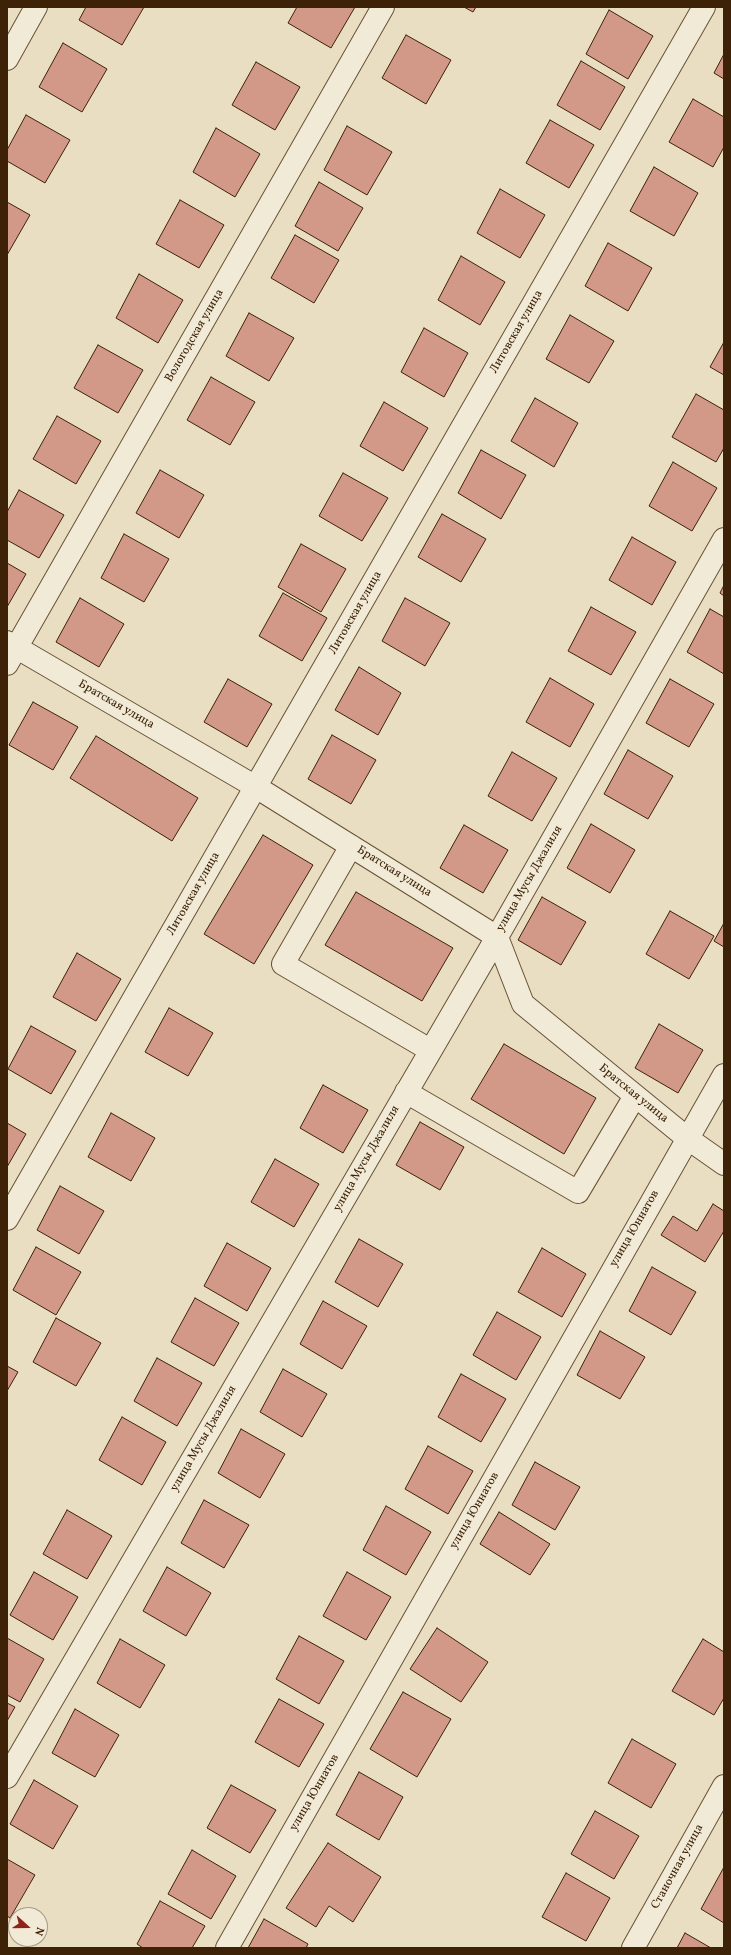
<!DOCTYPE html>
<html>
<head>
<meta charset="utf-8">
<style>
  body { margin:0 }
  #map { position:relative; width:731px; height:1955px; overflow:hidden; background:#e9dec1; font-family:Vollkorn,serif }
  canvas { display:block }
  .frame { position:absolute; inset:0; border:8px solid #3d2207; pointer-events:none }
  .north { position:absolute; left:8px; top:1907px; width:40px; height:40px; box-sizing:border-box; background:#f1ead7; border:1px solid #a99a84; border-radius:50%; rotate:111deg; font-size:11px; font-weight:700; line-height:16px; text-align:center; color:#3d2207 }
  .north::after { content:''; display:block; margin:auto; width:14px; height:18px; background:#8f2418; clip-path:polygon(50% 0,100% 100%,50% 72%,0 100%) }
</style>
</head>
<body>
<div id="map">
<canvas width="731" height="1955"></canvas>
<div class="frame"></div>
<div class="north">N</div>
</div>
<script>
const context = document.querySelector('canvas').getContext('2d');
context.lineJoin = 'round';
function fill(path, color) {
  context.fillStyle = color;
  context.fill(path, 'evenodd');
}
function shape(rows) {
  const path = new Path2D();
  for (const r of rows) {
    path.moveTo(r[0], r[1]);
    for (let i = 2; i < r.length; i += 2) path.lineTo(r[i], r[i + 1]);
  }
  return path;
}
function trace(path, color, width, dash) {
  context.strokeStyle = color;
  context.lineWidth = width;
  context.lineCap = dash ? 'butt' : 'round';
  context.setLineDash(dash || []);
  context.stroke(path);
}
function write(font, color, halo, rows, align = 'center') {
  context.font = font + ' Vollkorn,serif';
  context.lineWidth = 4;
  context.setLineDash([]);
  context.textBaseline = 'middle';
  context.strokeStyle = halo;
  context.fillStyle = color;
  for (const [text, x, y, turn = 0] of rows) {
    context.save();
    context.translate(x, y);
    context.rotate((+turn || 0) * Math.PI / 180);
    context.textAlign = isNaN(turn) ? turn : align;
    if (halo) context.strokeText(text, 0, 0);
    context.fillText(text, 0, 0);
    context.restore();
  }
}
const building = shape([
  [86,7,144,7,122,45,79,20,86,7],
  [297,7,355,7,331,48,288,23,297,7],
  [464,7,476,7,473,12,464,7],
  [609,10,653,36,628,79,586,54,609,10],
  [406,35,451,60,426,104,382,78,406,35],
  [63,43,107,69,82,112,39,87,63,43],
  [724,54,724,79,714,73,724,54],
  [581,61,625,87,600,130,557,105,581,61],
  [256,62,300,87,275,130,232,105,256,62],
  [693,99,724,117,724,147,713,167,669,142,693,99],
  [26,115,70,140,45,183,7,161,7,150,26,115],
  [550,120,594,145,569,188,526,163,550,120],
  [347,126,392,152,367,195,324,170,347,126],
  [216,128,260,154,235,197,193,172,216,128],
  [654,167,698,193,674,236,630,211,654,167],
  [319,182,363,208,338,251,295,226,319,182],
  [500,189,545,215,520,258,477,233,500,189],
  [180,200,224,225,199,268,156,244,180,200],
  [7,202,30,215,7,255,7,202],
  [295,235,339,260,314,303,271,278,295,235],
  [608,243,652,268,628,311,585,286,608,243],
  [461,256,505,282,480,325,438,300,461,256],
  [139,274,183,300,158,343,116,318,139,274],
  [249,313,294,338,269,381,226,356,249,313],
  [570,315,614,341,589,383,546,359,570,315],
  [424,328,468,353,444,397,401,372,424,328],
  [724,342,724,375,710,367,724,342],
  [98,345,143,370,118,413,74,388,98,345],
  [211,377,255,402,230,445,187,420,211,377],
  [696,394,724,410,724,448,716,462,672,437,696,394],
  [535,398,578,423,554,467,511,441,535,398],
  [384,402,428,428,403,471,360,446,384,402],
  [57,416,101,441,76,484,33,459,57,416],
  [481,450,526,475,501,519,458,493,481,450],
  [673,462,717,488,692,531,649,506,673,462],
  [160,470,204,495,179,538,136,513,160,470],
  [343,473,388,498,362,541,319,516,343,473],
  [19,490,64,515,39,558,7,540,7,512,19,490],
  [442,514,486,539,461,582,418,557,442,514],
  [124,534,169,559,144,602,101,578,124,534],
  [632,537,676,562,652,605,609,580,632,537],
  [301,544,346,569,321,612,278,587,301,544],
  [7,563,26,574,7,607,7,563],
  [724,585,724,596,720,593,724,585],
  [283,593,327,618,302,661,259,636,283,593],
  [80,598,124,624,99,667,56,642,80,598],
  [405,598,450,623,425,666,382,641,405,598],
  [591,607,636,632,611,675,568,651,591,607],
  [710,609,724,617,724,674,687,652,710,609],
  [359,667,401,693,378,735,335,710,359,667],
  [550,678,594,704,570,747,526,722,550,678],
  [228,679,272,704,247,747,204,722,228,679],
  [670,679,714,704,689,747,646,723,670,679],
  [33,702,78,727,53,770,9,745,33,702],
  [332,735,376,760,351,804,308,779,332,735],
  [96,736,198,798,172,841,70,778,96,736],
  [628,750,673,776,648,819,604,794,628,750],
  [512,752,557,778,532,821,488,796,512,752],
  [591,824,635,850,610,893,567,868,591,824],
  [464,825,508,850,483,893,440,868,464,825],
  [263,835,313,865,254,964,204,934,263,835],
  [356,892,453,948,422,1001,325,945,356,892],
  [542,897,586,922,561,965,518,940,542,897],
  [670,911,714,936,689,979,646,954,670,911],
  [724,923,724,947,714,941,724,923],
  [77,953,121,979,96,1021,53,997,77,953],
  [169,1008,213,1033,188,1076,145,1052,169,1008],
  [659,1024,703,1050,678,1093,635,1068,659,1024],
  [31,1026,76,1051,51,1094,8,1069,31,1026],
  [504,1044,596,1098,564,1154,471,1099,504,1044],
  [323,1085,368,1110,343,1153,300,1128,323,1085],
  [111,1113,155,1138,131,1181,88,1157,111,1113],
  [420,1122,464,1147,440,1190,396,1165,420,1122],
  [7,1123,26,1134,7,1167,7,1123],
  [275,1159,319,1184,294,1227,251,1202,275,1159],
  [60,1186,104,1211,79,1254,37,1230,60,1186],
  [713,1204,724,1211,724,1231,705,1262,661,1235,673,1216,697,1231,713,1204],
  [359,1239,403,1264,378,1307,335,1282,359,1239],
  [227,1243,271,1268,247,1311,204,1286,227,1243],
  [36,1247,81,1272,56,1315,13,1290,36,1247],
  [542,1248,586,1274,562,1317,518,1292,542,1248],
  [652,1267,696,1292,671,1335,629,1311,652,1267],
  [195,1298,239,1323,214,1366,171,1342,195,1298],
  [323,1301,367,1326,342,1369,300,1344,323,1301],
  [497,1312,541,1337,516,1380,473,1355,497,1312],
  [56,1318,101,1343,76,1386,33,1362,56,1318],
  [600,1331,645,1357,620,1399,577,1375,600,1331],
  [157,1358,202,1383,177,1426,134,1401,157,1358],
  [7,1366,18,1372,7,1391,7,1366],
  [283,1369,327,1394,302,1437,260,1412,283,1369],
  [461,1374,506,1399,481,1442,438,1417,461,1374],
  [122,1417,166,1442,142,1485,99,1460,122,1417],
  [241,1429,285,1454,260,1498,218,1473,241,1429],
  [428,1446,473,1471,448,1514,405,1489,428,1446],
  [535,1462,580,1487,555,1530,512,1505,535,1462],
  [204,1500,249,1525,224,1568,181,1543,204,1500],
  [386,1506,431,1532,406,1575,363,1550,386,1506],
  [67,1510,112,1536,87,1579,43,1554,67,1510],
  [499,1512,550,1544,530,1575,480,1544,499,1512],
  [167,1567,211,1593,186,1636,143,1611,167,1567],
  [34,1572,78,1597,53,1640,10,1615,34,1572],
  [347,1572,391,1597,366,1640,323,1616,347,1572],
  [437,1628,488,1662,461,1702,410,1669,437,1628],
  [299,1636,344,1661,319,1704,276,1679,299,1636],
  [7,1638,44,1659,20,1702,7,1695,7,1638],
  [120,1639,165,1665,140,1708,97,1683,120,1639],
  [703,1639,724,1652,724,1698,714,1715,672,1691,703,1639],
  [403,1692,451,1719,417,1777,370,1749,403,1692],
  [279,1699,324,1724,299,1767,255,1742,279,1699],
  [7,1703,15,1707,7,1721,7,1703],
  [75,1709,119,1735,95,1777,52,1753,75,1709],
  [632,1739,676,1764,651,1808,608,1783,632,1739],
  [359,1772,403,1797,379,1840,336,1815,359,1772],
  [34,1780,78,1806,53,1849,10,1824,34,1780],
  [231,1785,276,1810,250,1853,207,1828,231,1785],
  [595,1811,639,1836,614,1879,571,1854,595,1811],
  [328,1843,381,1877,353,1922,329,1906,316,1927,286,1908,328,1843],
  [192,1850,236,1876,211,1919,168,1894,192,1850],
  [7,1859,35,1875,10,1918,7,1916,7,1859],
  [724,1867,724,1923,701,1909,724,1867],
  [566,1873,610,1898,586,1941,542,1917,566,1873],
  [160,1901,205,1926,192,1948,143,1948,137,1944,160,1901],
  [264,1919,308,1944,306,1948,248,1948,264,1919],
  [685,1933,711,1948,677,1948,685,1933]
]);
fill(building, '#d29888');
trace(building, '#3d2207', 1);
const minor = shape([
  [7,59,36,7],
  [7,642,256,787,497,937,523,1004,687,1138,724,1164],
  [7,664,383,7],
  [351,846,283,964,430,1050],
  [406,1092,578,1192,635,1096],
  [7,1219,704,7],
  [7,1777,497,937,724,539],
  [227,1948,724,1075],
  [633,1948,724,1786]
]);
trace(minor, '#685136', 24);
trace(minor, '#f1ead7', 22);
write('12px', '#3d2207', '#f1ead7', [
  ["Литовская улица",517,332,-60],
  ["Вологодская улица",195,336,-60],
  ["Литовская улица",356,613,-60],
  ["Братская улица",116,705,30],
  ["Братская улица",394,872,32],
  ["улица Мусы Джалиля",530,879,-60],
  ["Литовская улица",194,894,-60],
  ["Братская улица",633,1094,39],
  ["улица Мусы Джалиля",367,1159,-60],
  ["улица Юннатов",635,1229,-60],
  ["улица Мусы Джалиля",204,1439,-60],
  ["улица Юннатов",475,1511,-60],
  ["улица Юннатов",315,1793,-60],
  ["Станочная улица",678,1867,-61]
]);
</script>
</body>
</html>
